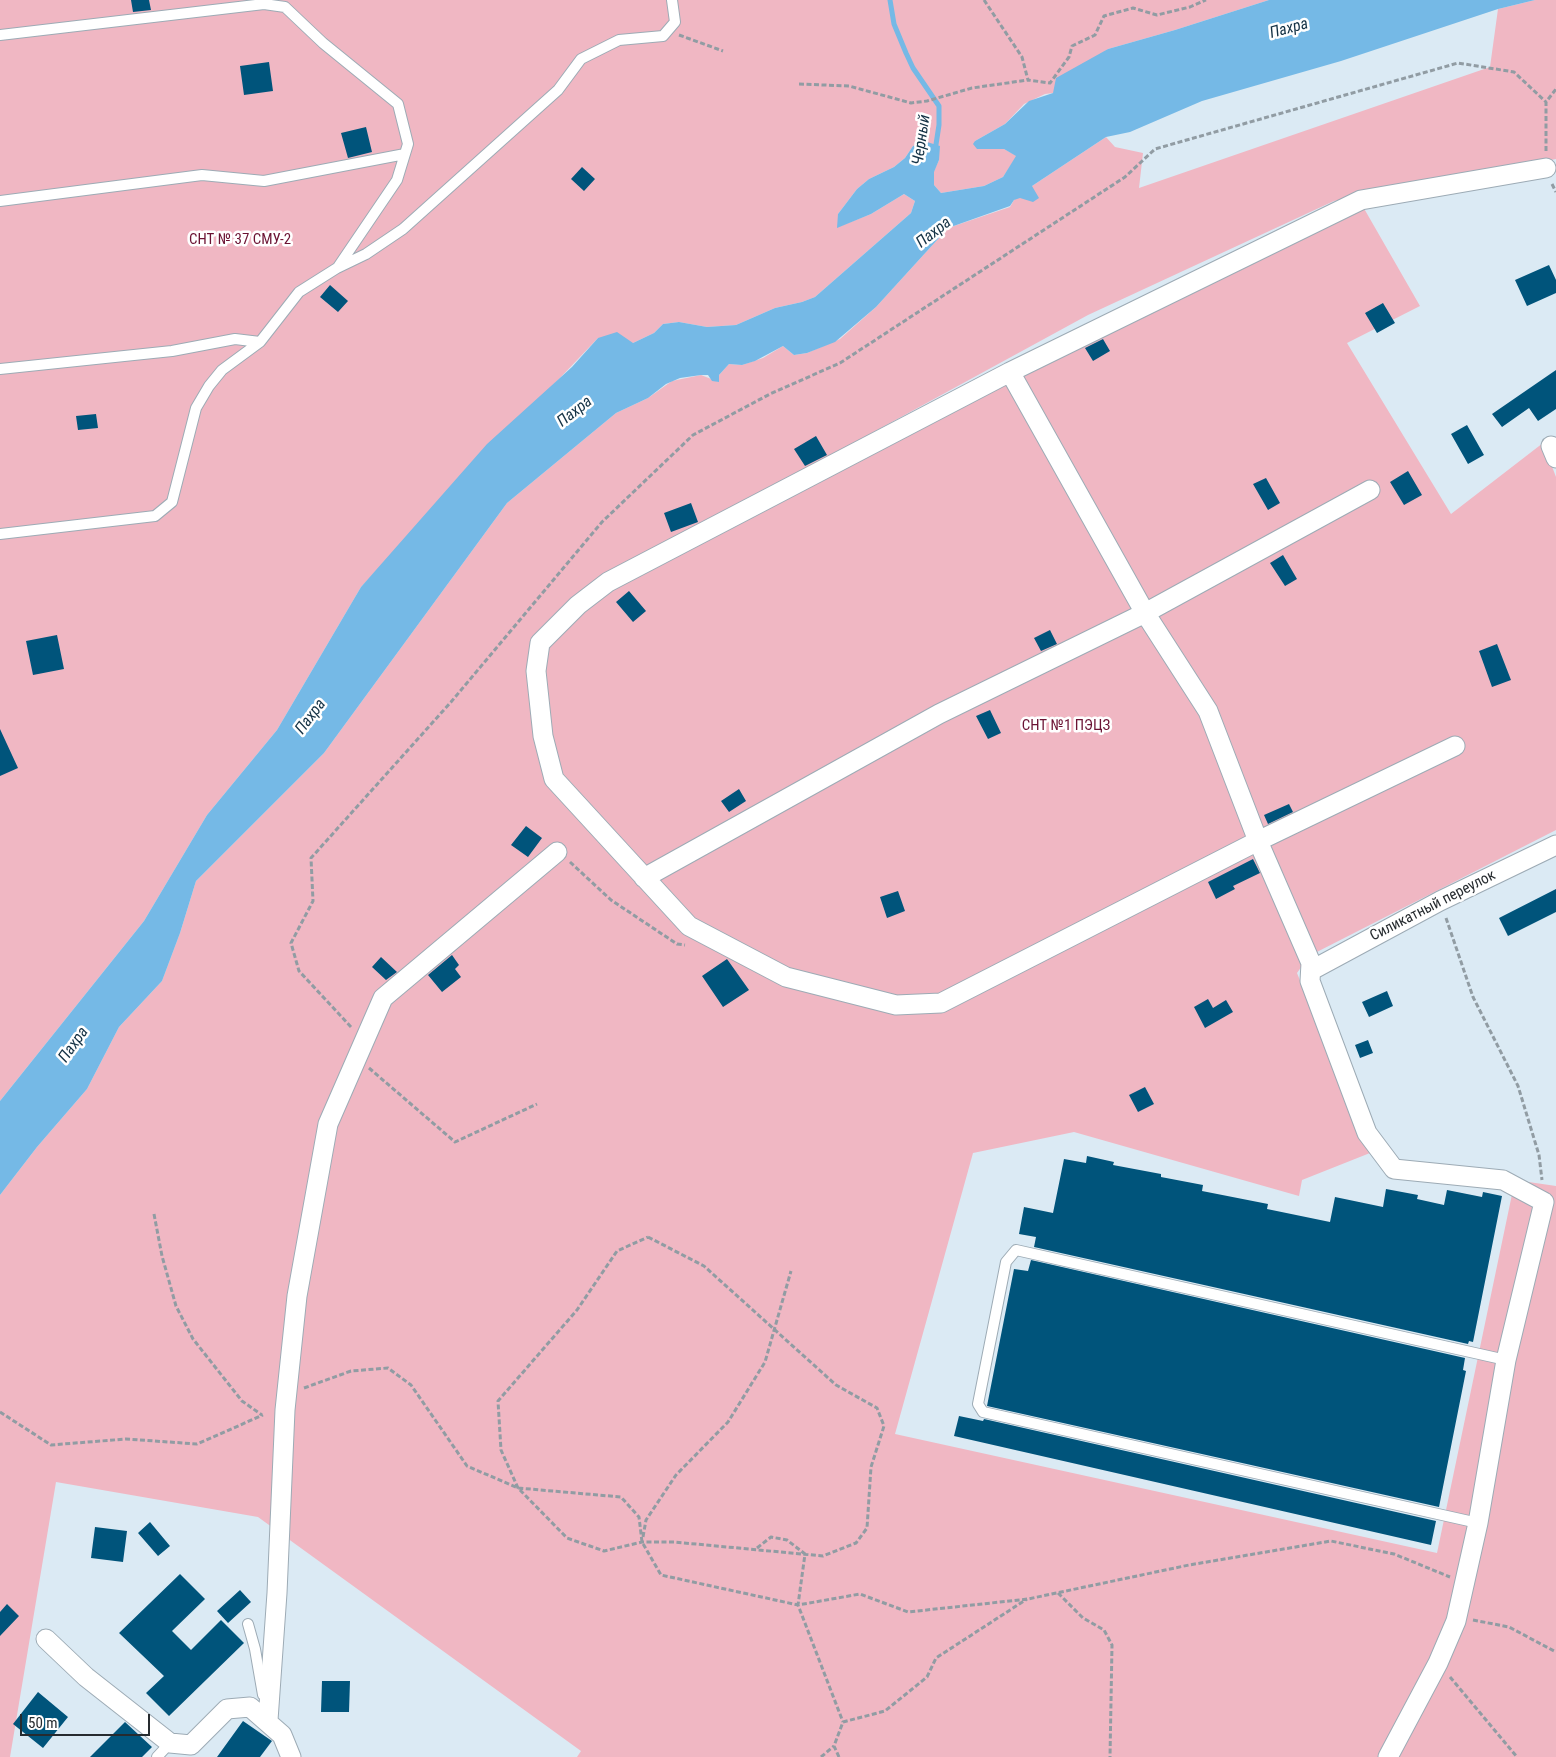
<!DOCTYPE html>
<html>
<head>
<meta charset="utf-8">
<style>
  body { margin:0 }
  #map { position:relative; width:1556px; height:1757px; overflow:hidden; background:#dbeaf4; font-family:"Roboto Condensed",sans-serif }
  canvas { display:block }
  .scale { position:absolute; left:20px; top:1714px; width:130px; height:22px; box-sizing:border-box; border:2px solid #262b2f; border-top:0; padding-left:6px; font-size:15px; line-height:18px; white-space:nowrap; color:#262b2f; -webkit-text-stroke:4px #fff; paint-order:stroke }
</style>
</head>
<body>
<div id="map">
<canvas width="1556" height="1757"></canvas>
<div class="scale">50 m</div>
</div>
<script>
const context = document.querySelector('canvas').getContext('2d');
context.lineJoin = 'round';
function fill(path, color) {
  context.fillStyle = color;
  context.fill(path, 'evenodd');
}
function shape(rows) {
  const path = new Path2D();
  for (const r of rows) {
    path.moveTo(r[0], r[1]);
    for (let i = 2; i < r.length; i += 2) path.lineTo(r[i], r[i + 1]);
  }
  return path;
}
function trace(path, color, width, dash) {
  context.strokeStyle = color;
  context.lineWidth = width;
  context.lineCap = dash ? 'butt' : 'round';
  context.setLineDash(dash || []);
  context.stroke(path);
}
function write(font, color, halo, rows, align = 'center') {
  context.font = font + ' "Roboto Condensed",sans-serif';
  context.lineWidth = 5;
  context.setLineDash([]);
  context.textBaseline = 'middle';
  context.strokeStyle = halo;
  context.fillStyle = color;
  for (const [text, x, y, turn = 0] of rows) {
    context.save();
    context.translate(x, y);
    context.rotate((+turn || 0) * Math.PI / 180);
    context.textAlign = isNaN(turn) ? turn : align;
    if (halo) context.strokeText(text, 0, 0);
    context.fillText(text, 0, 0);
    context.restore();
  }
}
fill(shape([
  [0,0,1269,0,1175,30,1108,49,1053,93,1045,94,1024,104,1005,124,975,141,979,149,1004,149,1017,156,1003,177,984,186,941,193,934,185,934,171,939,160,913,146,905,158,894,167,869,179,857,189,838,214,838,227,871,214,904,194,915,201,911,213,815,297,802,302,775,308,736,325,707,327,679,322,663,324,654,333,633,343,598,338,361,587,277,730,207,815,144,921,0,1101],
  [1535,0,1556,0,1556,159,1334,201,1088,315,857,441,868,452,1362,205,1420,306,1347,343,1451,514,1543,443,1556,477,1556,830,1309,956,1297,973,1370,1153,1302,1180,1299,1196,1074,1132,973,1153,895,1434,1437,1553,1515,1180,1556,1186,1556,1757,577,1757,581,1751,258,1517,56,1482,10,1757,0,1757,0,1195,37,1147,87,1089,119,1027,162,981,180,933,196,881,324,753,507,503,616,413,648,398,672,381,701,375,719,382,719,375,729,364,742,365,763,358,783,346,794,355,807,353,840,339,876,307,948,228,1010,207,1014,200,1032,186,1106,137,1115,147,1143,153,1139,188,1490,67,1498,9]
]), '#f0b7c3');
fill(shape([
  [1269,0,1535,0,1498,9,1341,61,1202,101,1130,132,1106,137,1032,186,1039,198,1033,202,1020,198,1014,200,1010,206,948,228,876,307,835,342,807,353,794,355,783,346,755,361,742,365,729,364,719,375,719,382,712,381,708,375,701,375,680,378,666,384,648,398,616,413,507,503,324,753,196,881,180,933,162,981,119,1027,87,1089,37,1147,0,1195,0,1101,144,921,207,815,277,730,361,587,487,444,572,367,598,338,617,332,633,343,654,333,663,324,679,322,707,327,736,325,775,308,802,302,815,297,911,213,915,201,904,194,871,214,837,228,838,214,857,189,869,179,894,167,905,158,913,146,927,142,940,146,939,160,934,172,934,185,941,193,984,186,1003,177,1016,156,1004,149,977,149,973,144,975,141,1005,124,1029,101,1053,93,1056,78,1108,49,1175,30]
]), '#75b9e6');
trace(shape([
  [890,0,894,24,906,53,913,68,939,106,939,125,935,151]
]), '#75b9e6', 5);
fill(shape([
  [131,0,149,0,151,10,133,12],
  [269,62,273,91,244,95,240,66],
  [366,127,372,152,348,158,341,133],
  [582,167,595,179,584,191,571,179],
  [1549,265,1556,280,1556,293,1527,306,1515,280],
  [330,285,348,301,338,312,320,297],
  [1383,303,1395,323,1377,333,1365,313],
  [1103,339,1110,351,1093,361,1085,348],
  [1556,370,1556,409,1538,421,1529,408,1502,427,1492,414],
  [96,414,98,428,78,430,76,416],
  [1467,425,1484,455,1468,464,1451,434],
  [816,436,827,455,805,466,794,449],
  [1408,471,1422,495,1404,505,1390,482],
  [1266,478,1280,503,1268,510,1253,484],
  [691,503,698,522,671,532,664,513],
  [1283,555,1297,579,1285,586,1270,563],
  [629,591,646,611,633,622,616,602],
  [1050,630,1057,644,1041,651,1034,638],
  [57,635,64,669,33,675,26,641],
  [1497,644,1511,680,1492,687,1479,651],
  [990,710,1001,733,988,739,976,716],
  [0,729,18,768,0,776],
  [739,789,746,801,729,812,721,801],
  [1289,804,1293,812,1268,824,1264,815],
  [526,826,542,838,528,857,511,845],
  [1253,859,1260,873,1233,886,1235,889,1216,899,1208,882],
  [1556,889,1556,912,1508,936,1499,918],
  [898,891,905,911,887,918,880,897],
  [452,955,459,965,455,969,461,977,442,992,428,975],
  [381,957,397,972,386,980,372,967],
  [727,959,749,990,723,1007,702,976],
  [1387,991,1393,1006,1369,1017,1362,1002],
  [1208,999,1213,1008,1226,1000,1233,1012,1205,1028,1194,1007],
  [1368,1040,1373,1053,1360,1058,1355,1045],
  [1145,1087,1154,1104,1138,1112,1129,1095],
  [1087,1156,1114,1162,1113,1165,1161,1174,1161,1177,1203,1185,1202,1191,1268,1204,1267,1209,1330,1222,1335,1197,1383,1207,1386,1189,1418,1195,1417,1199,1444,1205,1447,1190,1482,1197,1483,1192,1502,1196,1473,1342,1469,1341,1468,1344,1034,1247,1036,1237,1019,1234,1024,1207,1053,1213,1064,1159,1086,1163],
  [1031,1260,1465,1358,1463,1370,1466,1371,1439,1507,987,1406,1014,1269,1028,1271],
  [959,1416,983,1421,984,1419,1436,1521,1431,1545,954,1436],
  [150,1522,170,1546,158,1556,138,1533],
  [95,1527,127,1531,123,1562,91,1558],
  [180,1574,205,1599,172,1631,191,1650,221,1620,244,1643,169,1716,146,1693,164,1676,119,1633],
  [240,1590,251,1602,228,1623,217,1611],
  [7,1604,19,1616,0,1636,0,1612],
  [322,1681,350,1681,349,1712,321,1712],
  [38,1692,68,1717,43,1748,13,1724],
  [243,1721,272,1741,260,1757,217,1757],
  [125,1722,152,1747,142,1757,90,1757]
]), '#00547b');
const service = shape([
  [262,0,264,4,285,7,323,43,398,104,408,144,397,180,338,267],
  [0,35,264,4],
  [0,201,202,175,264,181,405,154],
  [0,369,172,351,235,339,260,342],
  [0,534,155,516,172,502,196,408,209,386,222,370,260,342,299,292,337,268,366,254,403,229,558,90,581,59,619,40,663,36,675,22,672,0],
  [1478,1523,983,1412,978,1404,1006,1262,1016,1250,1506,1360],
  [248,1624,255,1649,263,1695],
  [157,1757,170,1743]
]);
const minor = shape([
  [1010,372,1145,613,1208,711,1258,841,1311,963,1310,981,1367,1133,1394,1169,1503,1180,1544,1202],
  [1551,446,1556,458],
  [1455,746,1258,841,941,1003,896,1005,786,977,689,926,554,779,543,736,536,671,540,643,578,605,608,582,1010,372,1361,200,1546,168],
  [644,878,939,714,1145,613,1370,490],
  [1312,970,1440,901,1556,845],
  [46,1639,86,1677,170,1743,191,1745,227,1709,250,1707,282,1735,291,1757],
  [268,1720,277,1593,285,1410,297,1296,328,1124,383,998,557,852],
  [1388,1757,1438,1663,1456,1621,1478,1523,1506,1360,1544,1202]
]);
trace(service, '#9dabb5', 12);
trace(minor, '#9dabb5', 21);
trace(shape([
  [984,0,1022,57,1028,80,1050,83,1069,57,1072,46,1095,35,1104,16,1133,8,1157,15,1190,7,1206,0],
  [679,35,723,51],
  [799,84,849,86,911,103,927,101,972,88,1028,80],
  [1546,151,1546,102,1556,89],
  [1552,184,1556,192],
  [570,862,611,900,677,944,685,945],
  [1446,918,1473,997,1518,1086,1539,1155,1542,1180],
  [351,1027,299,971,291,943,313,901,311,858,451,702,602,522,693,435,770,394,840,363,1125,177,1155,149,1458,63,1514,72,1546,102],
  [369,1068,455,1142,537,1104],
  [154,1214,162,1256,176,1306,193,1339,242,1401,262,1415],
  [648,1237,704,1266,836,1385,877,1408,884,1426,871,1467,867,1528,856,1543,823,1556,674,1542,642,1542,604,1551,567,1538,518,1488,501,1450,498,1401,577,1310,617,1251,648,1237],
  [304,1388,351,1371,388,1368,411,1385,467,1466,518,1488,621,1497,639,1517,642,1542,661,1575,798,1605,860,1594,908,1612,1028,1599,1189,1565,1331,1541,1394,1554,1450,1577],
  [0,1412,51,1445,126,1439,197,1444,263,1415],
  [643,1537,646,1520,676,1475,728,1422,765,1362,791,1271],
  [757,1548,771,1537,787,1540,805,1554,798,1605,843,1722],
  [1058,1593,1083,1618,1104,1630,1112,1645,1110,1757],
  [1473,1620,1509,1627,1556,1652],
  [1450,1677,1517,1757],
  [821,1757,834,1746],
  [839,1757,834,1746,843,1722,885,1711,927,1677,936,1658,1027,1599]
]), '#919ca3', 3, [5, 2.5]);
trace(service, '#fff', 10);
trace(minor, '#fff', 19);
write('15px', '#6b1233', '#fff', [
  ["СНТ № 37 СМУ-2",240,240],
  ["СНТ №1 ПЭЦЗ",1066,726]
]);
write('15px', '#262b2f', '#fff', [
  ["Силикатный переулок",1433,906,-27]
]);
write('italic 16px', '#133144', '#fff', [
  ["Пахра",1289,29,-15],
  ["Черный",922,140,-82],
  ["Пахра",934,233,-38],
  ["Пахра",575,412,-38],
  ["Пахра",311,717,-53],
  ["Пахра",74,1045,-55]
]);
</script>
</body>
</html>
